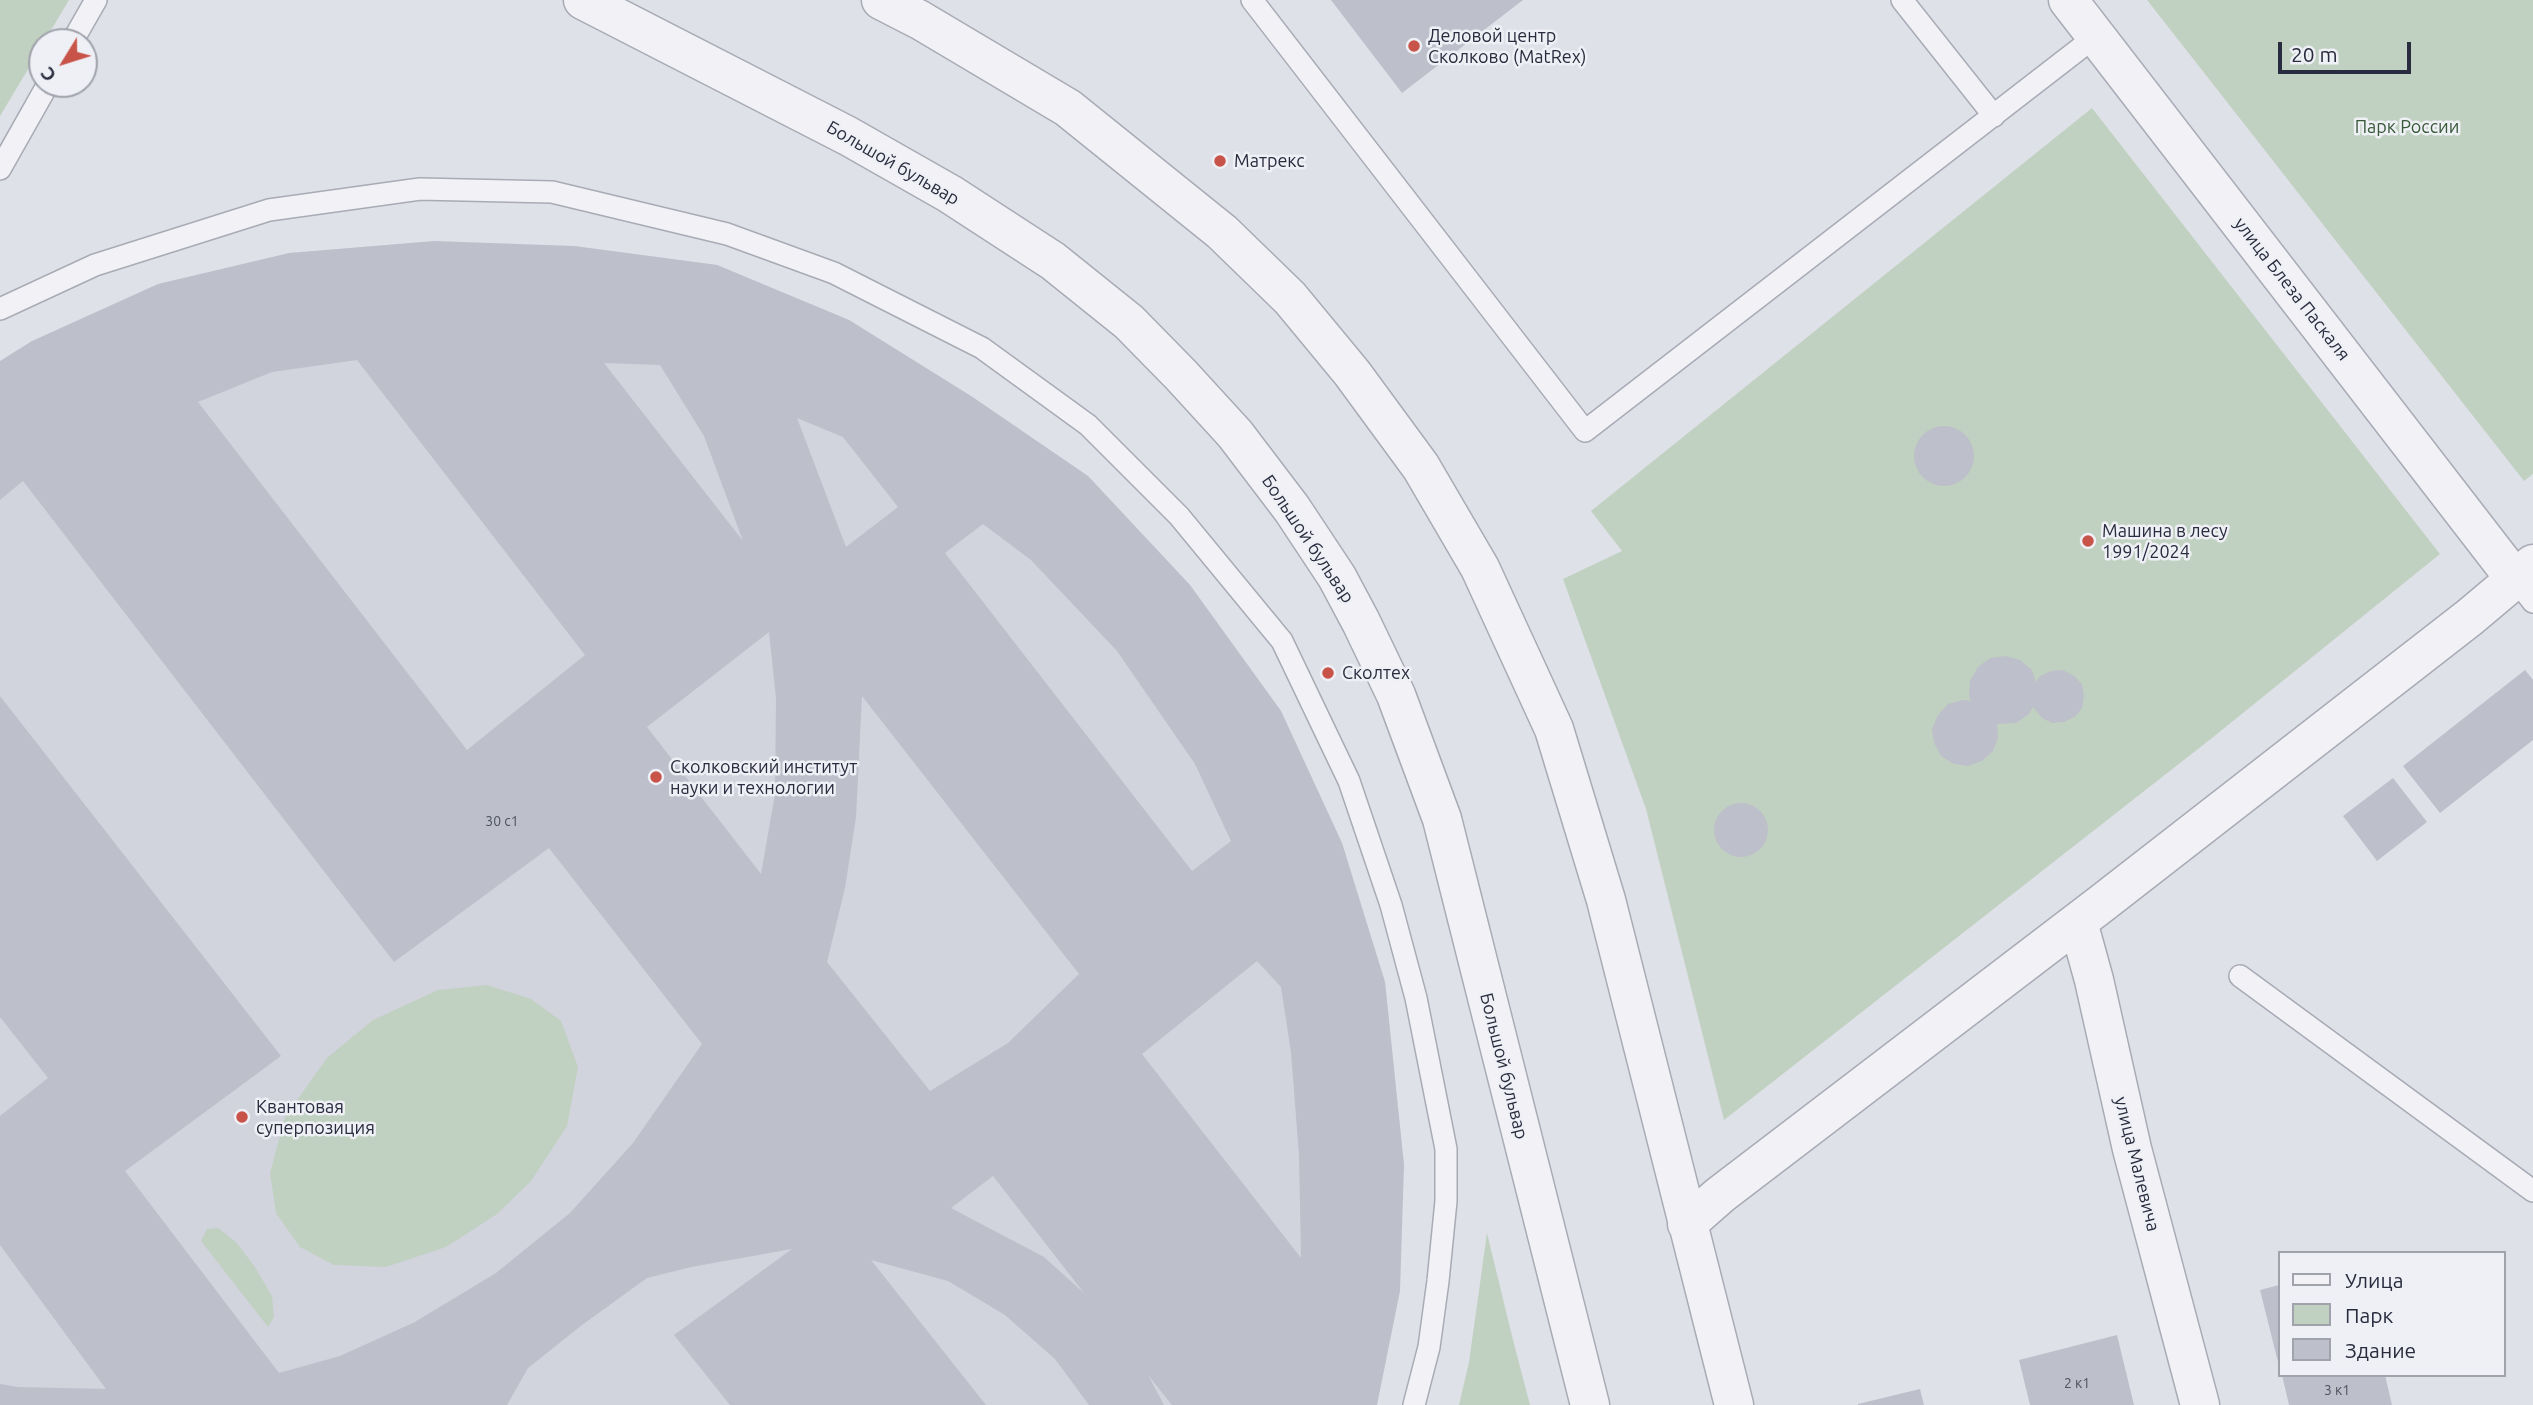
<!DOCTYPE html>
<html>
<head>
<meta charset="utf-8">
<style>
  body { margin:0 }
  #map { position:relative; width:2533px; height:1405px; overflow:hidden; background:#dfe1e8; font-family:Ubuntu,sans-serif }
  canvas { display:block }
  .legend { position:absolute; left:2278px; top:1251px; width:228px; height:126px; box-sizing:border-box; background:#eff0f5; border:2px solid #a0a2ac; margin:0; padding:9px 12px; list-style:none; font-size:21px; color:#292c3e }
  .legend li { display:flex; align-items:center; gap:14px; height:35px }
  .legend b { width:35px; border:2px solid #a0a2ac }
  .north { position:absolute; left:28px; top:28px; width:70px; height:70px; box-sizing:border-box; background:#eff0f5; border:2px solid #a0a2ac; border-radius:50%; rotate:232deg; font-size:19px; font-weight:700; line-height:28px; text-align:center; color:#292c3e }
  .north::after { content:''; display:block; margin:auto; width:24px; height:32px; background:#c85349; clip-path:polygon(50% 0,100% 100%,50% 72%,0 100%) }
  .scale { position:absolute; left:2278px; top:42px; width:133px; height:32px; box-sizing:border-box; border:4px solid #292c3e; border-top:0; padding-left:9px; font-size:21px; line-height:24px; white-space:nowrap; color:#292c3e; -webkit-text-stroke:5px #eff0f5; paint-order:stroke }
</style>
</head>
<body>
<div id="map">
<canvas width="2533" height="1405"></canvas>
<ul class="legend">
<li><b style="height:9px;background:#f2f2f6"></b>Улица</li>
<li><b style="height:19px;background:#c1d1c1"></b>Парк</li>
<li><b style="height:19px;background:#bdbfca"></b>Здание</li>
</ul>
<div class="north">С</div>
<div class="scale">20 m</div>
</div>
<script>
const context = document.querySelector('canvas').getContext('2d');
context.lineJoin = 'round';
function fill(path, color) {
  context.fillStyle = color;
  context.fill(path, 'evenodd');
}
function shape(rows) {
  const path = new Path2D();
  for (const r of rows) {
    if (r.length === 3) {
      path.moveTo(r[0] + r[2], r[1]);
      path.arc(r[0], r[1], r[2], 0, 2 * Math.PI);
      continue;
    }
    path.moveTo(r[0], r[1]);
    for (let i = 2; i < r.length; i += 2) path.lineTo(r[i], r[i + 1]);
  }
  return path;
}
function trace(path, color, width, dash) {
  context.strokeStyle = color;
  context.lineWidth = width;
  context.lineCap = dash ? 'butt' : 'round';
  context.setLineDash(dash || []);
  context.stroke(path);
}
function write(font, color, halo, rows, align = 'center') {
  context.font = font + ' Ubuntu,sans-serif';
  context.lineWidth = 5;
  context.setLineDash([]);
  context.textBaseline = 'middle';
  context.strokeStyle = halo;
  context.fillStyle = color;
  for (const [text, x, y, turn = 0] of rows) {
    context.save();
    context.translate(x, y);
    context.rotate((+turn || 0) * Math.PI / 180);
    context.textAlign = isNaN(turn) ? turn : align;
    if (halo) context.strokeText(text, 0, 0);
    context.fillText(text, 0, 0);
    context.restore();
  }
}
fill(shape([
  [574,246,717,265,849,320,971,396,1088,476,1190,585,1281,711,1342,843,1385,982,1404,1165,1377,1405,0,1405,0,361]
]), '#d1d3dd');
fill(shape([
  [0,0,69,0,44,42,42,42,42,46,0,116],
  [2147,0,2533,0,2533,474,2524,481],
  [2092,108,2440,554,2212,738,1724,1120,1646,809,1563,579,1622,551,1591,511],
  [487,985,531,999,561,1021,578,1067,567,1126,531,1181,497,1214,446,1247,386,1267,334,1265,300,1247,276,1213,270,1173,285,1117,327,1058,373,1020,438,990],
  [218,1228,236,1242,255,1267,272,1296,274,1317,268,1327,201,1241,207,1229],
  [1487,1233,1512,1336,1530,1405,1459,1405,1469,1362]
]), '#c1d1c1');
fill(shape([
  [1331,0,1523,0,1402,93],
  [434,241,574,246,717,265,849,320,971,396,1088,476,1190,585,1281,711,1342,843,1385,982,1404,1165,1400,1291,1377,1405,1172,1405,1148,1375,1164,1405,1089,1405,1055,1359,1005,1315,948,1281,871,1260,986,1405,730,1405,674,1335,792,1249,691,1267,647,1278,582,1325,528,1368,507,1405,0,1405,0,1384,18,1387,106,1389,0,1245,0,1116,48,1078,0,1017,0,696,281,1056,125,1171,279,1373,340,1356,415,1322,496,1273,570,1213,633,1143,702,1044,549,848,394,962,23,481,0,500,0,361,32,341,158,284,289,253],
  [357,360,585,655,467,750,198,402,272,372],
  [604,363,660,365,704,436,743,541],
  [797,418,843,437,898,507,846,547],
  [983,524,1031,560,1117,651,1195,764,1231,841,1192,871,945,553],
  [769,632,776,698,775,794,761,874,647,727],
  [862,696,1079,974,1008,1043,930,1091,827,962,845,888,856,817],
  [1257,961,1281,987,1291,1052,1299,1155,1301,1258,1142,1054],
  [993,1176,1084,1293,1044,1257,951,1208],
  [1944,456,30],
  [2006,656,2020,660,2032,670,2036,682,2040,676,2051,671,2063,670,2074,676,2082,684,2084,696,2082,708,2075,717,2064,722,2052,723,2042,718,2033,707,2029,714,2016,723,1997,724,1998,738,1993,751,1982,761,1968,766,1954,764,1941,756,1934,743,1932,729,1938,715,1948,704,1962,700,1971,701,1969,696,1970,681,1978,667,1990,658],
  [2525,670,2533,680,2533,740,2440,813,2403,766],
  [2393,778,2427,822,2377,861,2343,816],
  [1741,830,27],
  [2279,1285,2279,1362,2278,1362,2260,1290],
  [2117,1335,2134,1405,2030,1405,2019,1360],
  [2282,1375,2385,1375,2392,1405,2289,1405],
  [1920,1389,1924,1405,1858,1405,1858,1404]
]), '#bdbfca');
const lane = shape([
  [1252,0,1585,431,2096,36],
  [1902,0,1994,116],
  [72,42,96,0],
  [0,169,48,84],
  [0,309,95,265,269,210,420,189,552,192,727,234,834,273,982,348,1088,425,1179,516,1282,641,1349,781,1391,905,1416,998,1446,1149,1446,1201,1438,1281,1429,1347,1414,1405],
  [2515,579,2533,602],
  [2240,976,2533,1191]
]);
const street = shape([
  [583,0,848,136,950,194,1053,261,1129,322,1181,375,1235,434,1292,509,1337,577,1361,622,1396,695,1442,819,1590,1405],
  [881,0,920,20,1068,108,1222,232,1290,298,1352,373,1421,467,1480,568,1554,729,1606,900,1734,1405],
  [2068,0,2515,579],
  [2078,922,2094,980,2132,1149,2200,1405],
  [1687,1224,1720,1195,2101,904,2470,617,2533,564]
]);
trace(lane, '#a8abb5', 24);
trace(street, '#a8abb5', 41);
trace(lane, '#f2f2f6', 21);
trace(street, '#f2f2f6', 38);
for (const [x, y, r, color] of [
  [1414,46,7,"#c85349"],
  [1220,161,7,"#c85349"],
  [2088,541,7,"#c85349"],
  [1328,673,7,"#c85349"],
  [656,777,7,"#c85349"],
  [242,1117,7,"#c85349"]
]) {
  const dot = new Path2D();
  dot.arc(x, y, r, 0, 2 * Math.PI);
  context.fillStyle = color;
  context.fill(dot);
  trace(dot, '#eff0f5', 2.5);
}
write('14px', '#4e5161', null, [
  ["30 с1",502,821],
  ["2 к1",2077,1383],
  ["3 к1",2337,1390]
]);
write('18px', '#292c3e', '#eff0f5', [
  ["Деловой центр",1428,36],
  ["Сколково (MatRex)",1428,57],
  ["Матрекс",1234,161],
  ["Машина в лесу",2102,531],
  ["1991/2024",2102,552],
  ["Сколтех",1342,673],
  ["Сколковский институт",670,767],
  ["науки и технологии",670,788],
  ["Квантовая",256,1107],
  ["суперпозиция",256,1128]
], 'left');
write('18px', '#375938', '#eff0f5', [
  ["Парк России",2407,127]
]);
write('18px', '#292c3e', '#eff0f5', [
  ["Большой бульвар",893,163,30],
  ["улица Блеза Паскаля",2292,289,52],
  ["Большой бульвар",1308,539,56],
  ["Большой бульвар",1504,1066,76],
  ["улица Малевича",2137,1164,76]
]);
</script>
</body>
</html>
